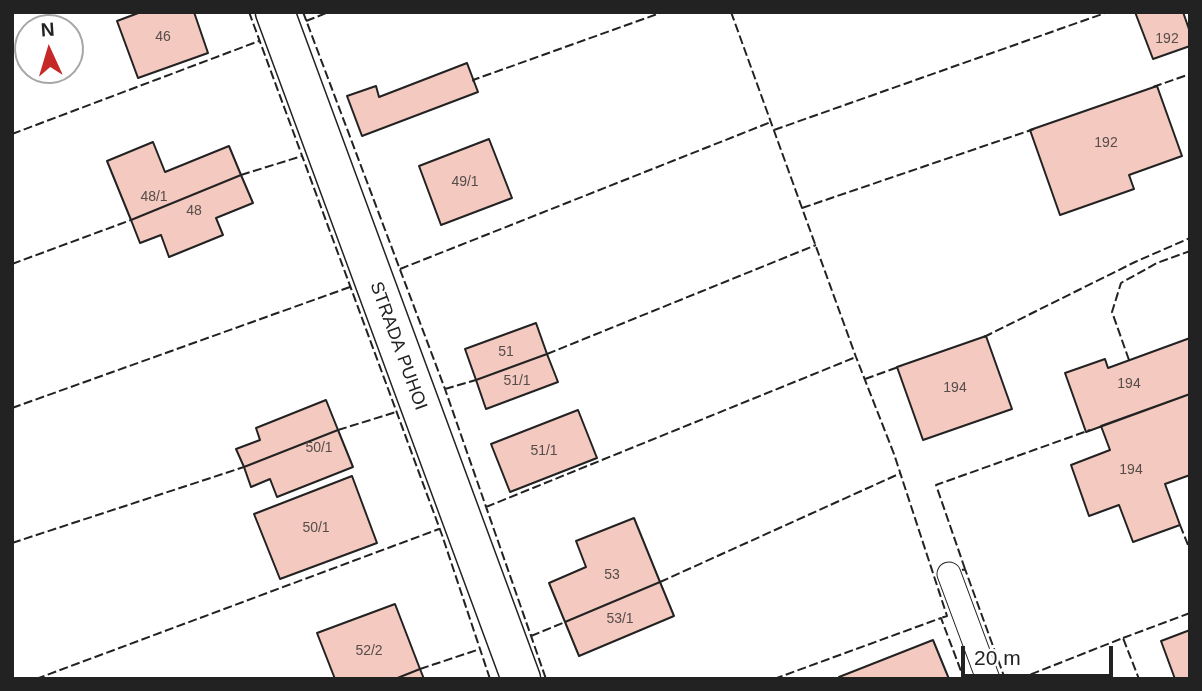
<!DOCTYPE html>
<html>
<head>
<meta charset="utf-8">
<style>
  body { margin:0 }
  #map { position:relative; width:1202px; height:691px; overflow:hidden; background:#fff; font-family:Helvetica,sans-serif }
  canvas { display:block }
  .frame { position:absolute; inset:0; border:14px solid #222; pointer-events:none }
  .north { position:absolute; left:14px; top:14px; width:70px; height:70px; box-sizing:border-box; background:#fff; border:2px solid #a7a7a7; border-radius:50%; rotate:356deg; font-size:19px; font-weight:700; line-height:28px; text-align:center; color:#222 }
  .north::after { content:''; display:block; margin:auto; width:24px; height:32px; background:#c62828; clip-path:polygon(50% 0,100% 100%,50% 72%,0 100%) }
  .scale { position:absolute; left:961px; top:646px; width:152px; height:32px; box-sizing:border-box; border:4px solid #222; border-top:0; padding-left:9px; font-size:21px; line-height:24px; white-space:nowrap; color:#222; -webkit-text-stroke:5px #fff; paint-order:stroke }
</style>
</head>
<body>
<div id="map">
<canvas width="1202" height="691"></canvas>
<div class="frame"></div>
<div class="north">N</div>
<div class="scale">20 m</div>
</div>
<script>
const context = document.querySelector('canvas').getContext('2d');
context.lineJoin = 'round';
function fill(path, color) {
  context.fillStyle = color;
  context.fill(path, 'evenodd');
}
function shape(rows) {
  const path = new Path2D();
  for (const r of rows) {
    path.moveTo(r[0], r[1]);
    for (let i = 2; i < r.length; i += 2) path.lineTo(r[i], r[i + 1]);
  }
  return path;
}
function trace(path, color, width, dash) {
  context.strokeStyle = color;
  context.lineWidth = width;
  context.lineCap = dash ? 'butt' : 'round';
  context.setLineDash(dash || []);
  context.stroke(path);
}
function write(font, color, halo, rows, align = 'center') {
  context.font = font + ' Helvetica,sans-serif';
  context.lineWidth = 5;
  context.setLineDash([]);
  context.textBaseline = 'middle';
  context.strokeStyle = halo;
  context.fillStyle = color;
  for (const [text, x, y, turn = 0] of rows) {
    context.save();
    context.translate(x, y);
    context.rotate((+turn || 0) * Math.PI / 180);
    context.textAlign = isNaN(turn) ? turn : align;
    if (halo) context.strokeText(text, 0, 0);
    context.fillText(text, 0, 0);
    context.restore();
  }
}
const building = shape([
  [141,12,194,12,208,53,138,78,117,21,141,12],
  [1135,12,1183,12,1190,32,1190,46,1153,59,1135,12],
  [467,63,478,92,362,136,347,96,376,86,379,97,467,63],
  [1157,86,1182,156,1129,175,1134,189,1060,215,1030,130,1157,86],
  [489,139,512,198,441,225,419,166,489,139],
  [153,142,165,172,229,146,241,175,131,220,107,161,153,142],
  [241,175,253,203,216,218,223,235,169,257,161,235,140,243,131,220,241,175],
  [536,323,547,354,476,380,465,349,536,323],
  [986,336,1012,409,923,440,897,367,986,336],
  [1190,338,1190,394,1086,432,1065,373,1105,359,1108,368,1190,338],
  [547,354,558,382,486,409,476,380,547,354],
  [1190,394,1190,475,1165,484,1180,525,1133,542,1119,505,1089,516,1071,465,1110,450,1101,426,1190,394],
  [326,400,338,430,244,467,236,449,260,440,256,428,326,400],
  [578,410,597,458,510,492,491,444,578,410],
  [338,430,353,467,277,497,270,479,251,487,244,467,338,430],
  [352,476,377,543,280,579,254,514,352,476],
  [634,518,660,582,565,622,549,583,586,567,576,541,634,518],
  [660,582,674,616,579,656,565,622,660,582],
  [395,604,420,669,395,679,335,679,317,633,395,604],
  [1190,630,1190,679,1175,679,1161,641,1190,630],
  [933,640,949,679,839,679,839,677,933,640],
  [420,669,424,679,395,679,420,669]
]);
fill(building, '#f3c9c0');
trace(building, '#222', 2);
const service = shape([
  [949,574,988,679]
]);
const minor = shape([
  [275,12,521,679]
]);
trace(service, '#222', 25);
trace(minor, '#222', 41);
trace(service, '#fff', 23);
trace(minor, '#fff', 38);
trace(shape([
  [249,12,442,535,490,679],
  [303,12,445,389,546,679],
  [731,12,856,357,894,454,947,616,941,618],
  [306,21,329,12],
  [474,82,473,80,663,12],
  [1153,87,1190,74],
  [774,130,1108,12],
  [12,134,259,41],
  [241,175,302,156],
  [802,208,1034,129],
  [12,264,131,220],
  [400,269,771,122],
  [984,337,1135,262,1190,238],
  [547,354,816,245],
  [1129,360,1112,312,1121,283,1157,263,1190,251],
  [865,379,901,366],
  [445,389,476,380],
  [12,408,350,287],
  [338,430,396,412],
  [486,507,856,357],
  [1180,525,1190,550],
  [12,543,244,467],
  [965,569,936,485,1090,430],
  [962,570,965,569,1005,679],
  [660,582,901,473],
  [531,636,565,622],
  [1123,638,1190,613],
  [420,669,480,649],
  [36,679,439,529],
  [774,679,941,618,964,679],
  [1019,679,1123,638,1139,679]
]), '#222', 2, [9, 3.5]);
write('14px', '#564c4a', null, [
  ["46",163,37],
  ["192",1167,39],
  ["192",1106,143],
  ["49/1",465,182],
  ["48/1",154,197],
  ["48",194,211],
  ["51",506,352],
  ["51/1",517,381],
  ["194",1129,384],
  ["194",955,388],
  ["50/1",319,448],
  ["51/1",544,451],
  ["194",1131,470],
  ["50/1",316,528],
  ["53",612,575],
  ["53/1",620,619],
  ["52/2",369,651]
]);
write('18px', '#222', '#fff', [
  ["STRADA PUHOI",398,346,70]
]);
</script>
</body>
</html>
